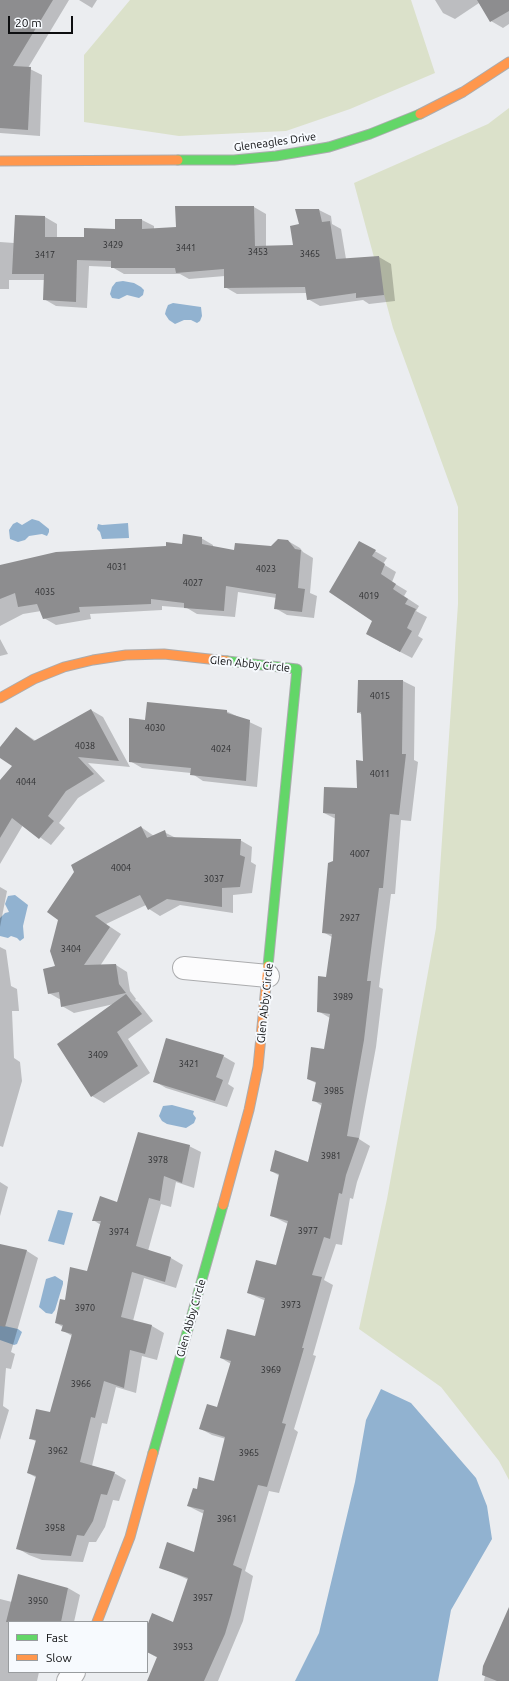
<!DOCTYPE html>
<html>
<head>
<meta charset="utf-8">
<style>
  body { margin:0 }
  #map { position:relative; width:509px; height:1681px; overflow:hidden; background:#ebedf0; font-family:Ubuntu,sans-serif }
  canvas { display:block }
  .legend { position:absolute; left:8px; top:1621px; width:140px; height:52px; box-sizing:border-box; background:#f7fafe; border:1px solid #999c9f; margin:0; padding:5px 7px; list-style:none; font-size:12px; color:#0d0e10 }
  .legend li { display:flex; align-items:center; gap:8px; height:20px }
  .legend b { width:20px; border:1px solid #999c9f }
  .scale { position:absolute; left:8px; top:16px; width:65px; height:18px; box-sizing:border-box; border:2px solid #0d0e10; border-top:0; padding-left:5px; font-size:12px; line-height:14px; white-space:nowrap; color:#0d0e10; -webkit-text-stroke:3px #f7fafe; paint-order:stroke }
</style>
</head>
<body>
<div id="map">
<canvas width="509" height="1681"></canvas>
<ul class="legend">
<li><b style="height:5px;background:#63d668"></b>Fast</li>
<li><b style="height:5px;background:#ff974d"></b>Slow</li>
</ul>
<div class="scale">20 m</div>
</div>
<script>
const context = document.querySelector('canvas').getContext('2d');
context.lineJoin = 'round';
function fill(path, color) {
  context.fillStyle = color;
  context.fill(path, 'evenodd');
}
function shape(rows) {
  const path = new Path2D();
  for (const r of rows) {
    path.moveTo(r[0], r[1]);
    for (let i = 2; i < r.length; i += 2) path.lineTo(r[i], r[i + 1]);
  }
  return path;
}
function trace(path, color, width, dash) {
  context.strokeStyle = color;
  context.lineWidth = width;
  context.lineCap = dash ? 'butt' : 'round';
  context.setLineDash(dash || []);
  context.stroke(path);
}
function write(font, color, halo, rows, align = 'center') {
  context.font = font + ' Ubuntu,sans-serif';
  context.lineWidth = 4;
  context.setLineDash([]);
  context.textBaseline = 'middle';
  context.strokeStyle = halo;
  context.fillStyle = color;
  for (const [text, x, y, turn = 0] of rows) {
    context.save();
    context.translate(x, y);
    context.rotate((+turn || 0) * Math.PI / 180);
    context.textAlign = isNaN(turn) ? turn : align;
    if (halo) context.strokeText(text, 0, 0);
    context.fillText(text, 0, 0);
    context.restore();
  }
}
fill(shape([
  [130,0,411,0,435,73,350,109,286,131,179,136,84,122,84,55],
  [509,108,509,1480,499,1461,441,1387,359,1329,387,1199,436,928,458,604,458,507,393,328,354,183,488,124]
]), '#dbe1ca');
fill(shape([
  [123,281,134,283,141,287,144,290,143,295,139,298,127,295,119,299,112,298,110,294,112,287,116,282],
  [173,303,201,307,202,316,200,321,197,323,191,320,184,320,175,324,169,320,165,314,166,310,168,305],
  [32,519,39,521,49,529,49,532,47,536,42,534,29,536,25,540,18,542,10,539,9,530,13,524,17,522,22,525],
  [128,523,129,538,102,539,100,532,97,529,98,524,102,525],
  [15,895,28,905,23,926,24,938,20,941,17,938,11,936,8,938,0,936,0,918,5,913,9,912,5,904,8,896],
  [172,1105,194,1111,193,1114,196,1118,194,1123,186,1128,167,1124,162,1121,159,1116,163,1106],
  [58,1210,73,1213,64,1245,48,1241],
  [55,1276,63,1281,63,1284,55,1310,52,1314,46,1313,39,1307,46,1279],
  [0,1325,18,1329,22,1332,17,1344,14,1345,0,1340],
  [381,1389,411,1403,476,1478,487,1506,492,1539,451,1610,438,1681,295,1681,319,1633,355,1482,366,1420]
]), '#91b2d0');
fill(shape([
  [0,0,69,0,28,68,42,75,40,136,0,133],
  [79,0,97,0,92,8],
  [435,0,509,0,509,24,503,28,491,21,479,3,455,19,443,13],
  [254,207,266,214,266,247,294,246,300,225,319,210,331,216,332,224,341,229,346,259,379,257,391,264,395,301,369,304,363,300,320,306,308,299,307,293,237,294,225,287,225,276,189,279,180,274,124,274,112,267,89,266,87,308,56,306,44,299,45,280,9,280,9,289,0,289,0,242,14,243,45,217,57,224,57,238,85,238,116,230,116,220,142,220,154,226,154,229,177,228],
  [201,538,213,545,213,547,235,551,272,547,288,541,300,548,303,552,313,558,310,593,317,596,314,618,287,615,275,608,277,598,238,592,235,617,197,614,187,608,162,606,162,610,90,614,91,619,56,625,44,618,41,611,23,614,0,626,0,566,183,545],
  [359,542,387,558,383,564,396,572,392,582,407,591,404,596,419,606,416,611,427,617,418,636,423,639,412,658,379,641,374,621],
  [0,639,8,654,0,656],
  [403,681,415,687,414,760,418,762,411,821,401,820,395,894,391,894,379,987,383,989,376,1047,359,1139,370,1146,357,1182,353,1199,350,1198,342,1245,336,1244,324,1280,333,1285,313,1355,316,1356,294,1429,298,1432,279,1493,269,1491,245,1571,253,1576,243,1621,218,1681,148,1681,158,1658,147,1652,147,1628,173,1623,189,1580,160,1567,195,1553,204,1514,188,1506,198,1490,215,1482,226,1439,212,1435,201,1429,218,1408,231,1364,221,1358,256,1337,266,1301,248,1293,277,1266,288,1224,272,1216,280,1176,271,1171,308,1163,322,1106,313,1100,316,1083,308,1079,325,1050,330,1018,318,1011,327,978,332,937,323,932,334,862,336,819,324,813,358,789,364,762,362,715,358,712],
  [91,710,103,717,130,767,88,763,105,781,78,798,59,823,65,828,51,845,23,825,0,864,0,781,13,766,0,756,0,748,16,728,36,741],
  [226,711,262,728,257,787,203,781,191,773,142,768,130,761,146,721],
  [141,827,154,836,164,832,176,838,240,840,252,847,251,862,256,865,252,893,233,895,233,913,180,905,160,916,149,909,146,905,106,924,121,934,100,966,116,965,127,972,130,991,136,999,135,1000,138,1002,153,1021,128,1039,150,1073,104,1103,92,1096,114,1004,74,1013,62,1006,61,1000,49,993,57,967],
  [0,887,7,891,0,927],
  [0,947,6,950,11,986,17,989,19,1011,12,1011,14,1058,20,1062,22,1081,3,1147,0,1146],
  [223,1056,235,1063,228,1084,234,1088,227,1107,166,1088,154,1081],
  [189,1146,201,1152,194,1188,176,1182,171,1207,161,1204,148,1251,171,1258,183,1265,176,1288,144,1278,133,1321,152,1326,164,1333,157,1360,142,1356,136,1393,116,1387,107,1424,102,1423,92,1466,114,1473,126,1480,119,1501,113,1500,105,1527,96,1542,89,1542,83,1562,42,1560,29,1555,17,1548,37,1478,28,1473,37,1442,30,1438,51,1414,72,1336,62,1330,63,1327,56,1323,66,1301,88,1272,101,1225,93,1220,117,1203],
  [0,1182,8,1187,0,1216],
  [0,1245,27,1251,38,1258,11,1352,15,1354,11,1369,6,1368,3,1406,9,1410,0,1440],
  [68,1588,80,1595,74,1622,9,1622,9,1672,39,1672,37,1681,0,1681,0,1599,12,1602],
  [509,1641,509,1681,484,1681,485,1676]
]), '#0003');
fill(shape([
  [0,0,53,0,13,66,31,67,28,130,0,128],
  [477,0,509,0,509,11,490,22],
  [175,206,254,206,255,246,293,245,290,226,299,224,295,209,319,209,322,222,330,221,336,259,379,256,384,295,356,298,356,293,307,300,305,287,224,288,224,269,176,273,175,268,111,268,111,261,77,260,76,302,43,300,44,274,12,274,15,215,45,216,45,237,84,237,84,228,115,229,115,219,142,219,142,229,176,227],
  [183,534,202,537,202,544,234,550,235,543,271,546,278,539,288,540,295,549,301,550,298,588,305,589,302,612,274,609,276,594,226,586,224,611,184,608,184,603,151,599,151,604,79,607,80,612,43,619,37,604,18,607,15,593,0,599,0,565,56,552,166,546,166,542,182,544],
  [359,541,376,550,372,556,385,564,381,574,396,584,393,589,408,599,405,604,416,609,407,628,412,631,400,652,366,634,372,621,329,592],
  [358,680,403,680,402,754,406,754,399,815,390,814,383,888,379,888,367,981,371,981,364,1040,347,1136,359,1138,346,1175,342,1194,339,1193,330,1239,324,1237,312,1275,322,1277,302,1348,304,1348,282,1423,286,1424,267,1487,258,1485,233,1565,242,1569,231,1614,225,1634,204,1681,147,1681,157,1657,147,1652,147,1626,152,1613,173,1622,188,1578,159,1568,167,1542,194,1552,204,1510,187,1506,193,1488,197,1489,199,1477,214,1481,225,1437,199,1429,207,1404,217,1407,231,1361,220,1358,227,1329,255,1336,265,1298,247,1293,256,1260,276,1265,288,1221,270,1216,279,1174,270,1171,275,1150,308,1162,322,1103,312,1101,316,1082,307,1079,311,1047,324,1049,330,1014,317,1012,318,976,326,977,332,934,322,933,328,863,333,861,335,814,323,813,324,787,357,788,356,760,363,761,361,712,357,713],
  [147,702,227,710,227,713,250,720,246,781,190,775,191,768,129,762,129,718,145,720],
  [91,709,119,761,78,757,94,774,66,791,48,816,54,821,39,839,12,818,0,838,0,780,12,766,0,758,0,747,16,727,34,741],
  [141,826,147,838,165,830,167,837,241,839,240,855,245,857,240,887,222,888,222,907,167,899,148,910,140,895,95,916,110,927,84,965,116,964,119,984,126,993,61,1007,59,992,48,994,43,969,55,966,50,951,58,920,47,912,74,872,71,865],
  [126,994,142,1014,117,1032,138,1066,91,1097,57,1044],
  [166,1038,224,1055,216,1077,223,1080,215,1101,153,1082],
  [138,1132,190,1145,182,1183,164,1176,160,1201,149,1198,136,1246,171,1257,165,1282,132,1272,121,1317,152,1325,145,1354,130,1350,124,1388,104,1381,95,1418,91,1417,80,1462,115,1472,107,1495,101,1494,93,1521,84,1536,77,1535,71,1556,30,1553,16,1549,36,1476,27,1473,36,1440,29,1439,36,1409,50,1412,72,1334,61,1331,63,1325,55,1323,60,1299,65,1300,70,1267,87,1271,101,1221,92,1221,100,1196,117,1202],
  [0,1244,27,1250,5,1327,0,1326],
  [18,1574,68,1588,61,1622,6,1622],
  [509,1607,509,1681,497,1681,482,1675,483,1666]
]), '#8d8d8f');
const street = shape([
  [184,968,268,976],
  [68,1681,74,1672]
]);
const fast = shape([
  [178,160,234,160,276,156,329,147,370,134,420,114],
  [227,661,297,669,268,966],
  [153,1453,223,1205]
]);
const slow = shape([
  [420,114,463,92,509,62],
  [0,161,178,160],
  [0,698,34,679,64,667,93,660,126,655,164,654,227,661],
  [223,1205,249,1110,258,1067,268,966],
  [97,1622,130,1537,153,1453]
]);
trace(street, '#abacae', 24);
trace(fast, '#abacae', 11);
trace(slow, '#abacae', 11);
trace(street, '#fcfcfd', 22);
trace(fast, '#63d668', 9);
trace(slow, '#ff974d', 9);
write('9px', '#2d2e30', null, [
  ["3429",113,245],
  ["3441",186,248],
  ["3453",258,252],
  ["3465",310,254],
  ["3417",45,255],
  ["4031",117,567],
  ["4023",266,569],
  ["4027",193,583],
  ["4035",45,592],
  ["4019",369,596],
  ["4015",380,696],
  ["4030",155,728],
  ["4038",85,746],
  ["4024",221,749],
  ["4011",380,774],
  ["4044",26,782],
  ["4007",360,854],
  ["4004",121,868],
  ["3037",214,879],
  ["2927",350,918],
  ["3404",71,949],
  ["3989",343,997],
  ["3409",98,1055],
  ["3421",189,1064],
  ["3985",334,1091],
  ["3981",331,1156],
  ["3978",158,1160],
  ["3977",308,1231],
  ["3974",119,1232],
  ["3973",291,1305],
  ["3970",85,1308],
  ["3969",271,1370],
  ["3966",81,1384],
  ["3962",58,1451],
  ["3965",249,1453],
  ["3961",227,1519],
  ["3958",55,1528],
  ["3957",203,1598],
  ["3950",38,1601],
  ["3953",183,1647]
]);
write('11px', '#0d0e10', '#f7fafe', [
  ["Gleneagles Drive",275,142,-8],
  ["Glen Abby Circle",250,664,6],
  ["Glen Abby Circle",265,1003,-84],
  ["Glen Abby Circle",191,1318,-74]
]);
</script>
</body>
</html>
